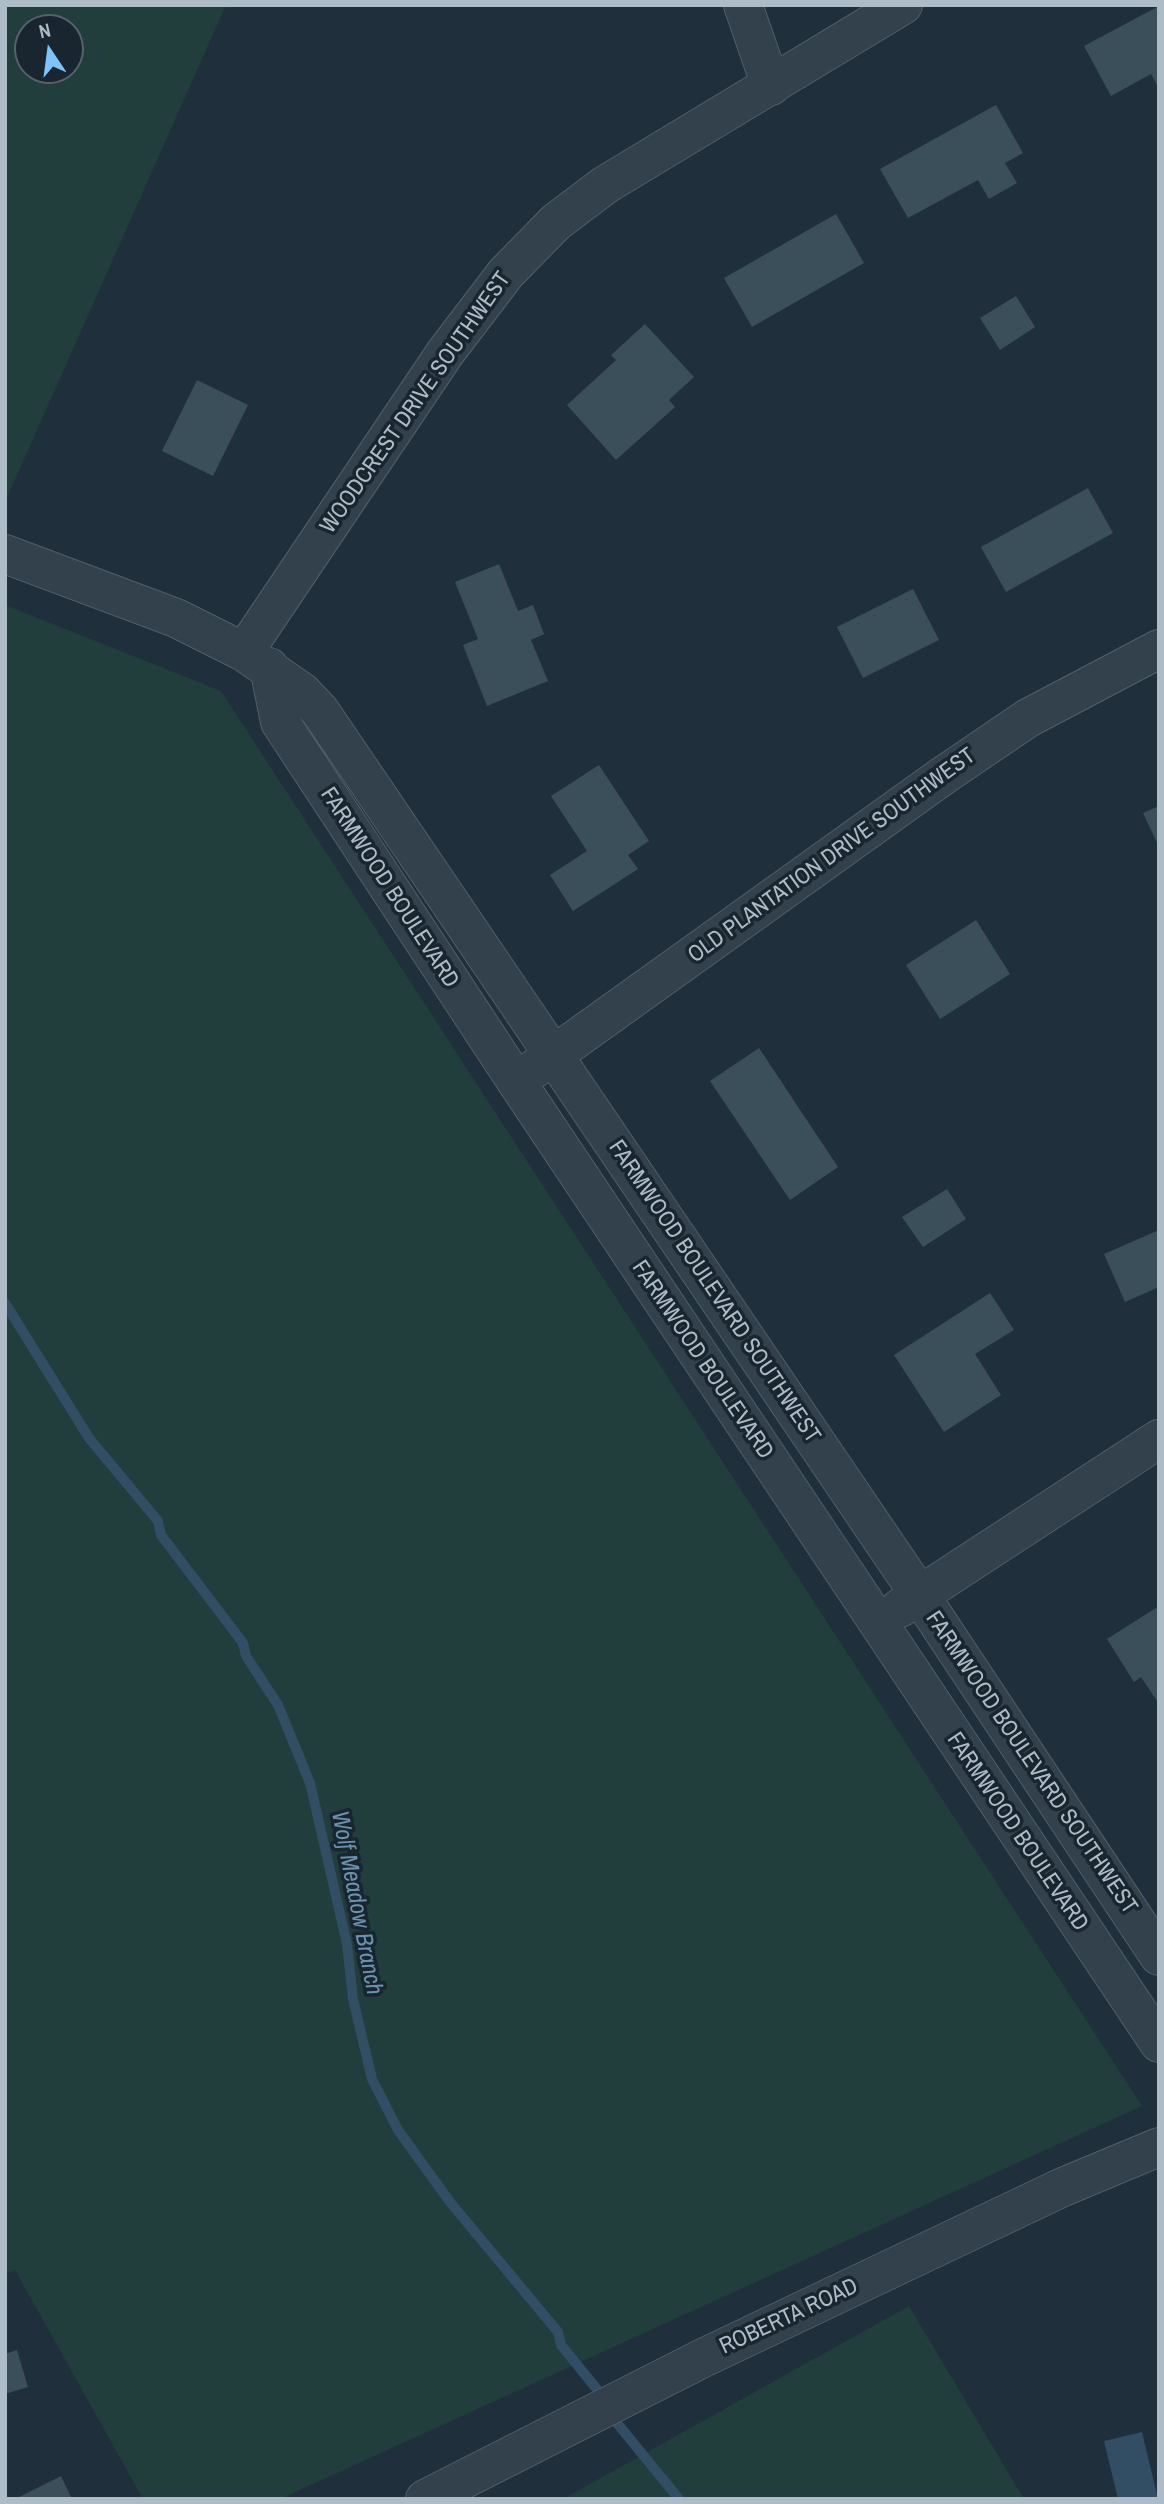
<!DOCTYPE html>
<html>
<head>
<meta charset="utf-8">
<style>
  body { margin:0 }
  #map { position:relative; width:1164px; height:2504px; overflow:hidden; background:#1f303c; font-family:"Archivo Narrow",sans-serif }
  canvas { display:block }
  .frame { position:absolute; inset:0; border:7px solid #aebcc8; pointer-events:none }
  .north { position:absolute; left:14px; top:14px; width:70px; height:70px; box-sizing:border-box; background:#192630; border:2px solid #55626d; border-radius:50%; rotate:347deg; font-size:19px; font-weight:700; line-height:28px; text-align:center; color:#aebcc8 }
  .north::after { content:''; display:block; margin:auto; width:24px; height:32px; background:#7cc3ff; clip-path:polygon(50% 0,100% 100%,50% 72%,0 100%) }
</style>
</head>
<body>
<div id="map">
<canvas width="1164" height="2504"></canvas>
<div class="frame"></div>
<div class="north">N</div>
</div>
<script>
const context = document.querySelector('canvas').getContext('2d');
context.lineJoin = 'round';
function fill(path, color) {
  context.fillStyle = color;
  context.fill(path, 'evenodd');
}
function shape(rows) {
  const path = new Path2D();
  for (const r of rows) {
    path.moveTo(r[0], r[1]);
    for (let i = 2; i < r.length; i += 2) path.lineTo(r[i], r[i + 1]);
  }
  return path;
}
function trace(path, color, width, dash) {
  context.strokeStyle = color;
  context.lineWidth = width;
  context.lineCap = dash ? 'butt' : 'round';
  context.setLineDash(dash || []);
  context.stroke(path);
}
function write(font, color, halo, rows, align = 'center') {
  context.font = font + ' "Archivo Narrow",sans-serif';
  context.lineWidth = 7;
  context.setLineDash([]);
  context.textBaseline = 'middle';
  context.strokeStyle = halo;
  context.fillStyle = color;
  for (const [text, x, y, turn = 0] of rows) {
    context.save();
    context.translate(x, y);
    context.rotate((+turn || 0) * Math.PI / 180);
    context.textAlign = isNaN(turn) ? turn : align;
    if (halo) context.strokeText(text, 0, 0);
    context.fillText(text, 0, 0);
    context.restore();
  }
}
fill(shape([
  [5,5,226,5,5,502],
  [28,28,70,28,70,70,28,70],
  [5,605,221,691,1142,2106,280,2499,143,2499,15,2270,5,2274],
  [909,2306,1024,2499,563,2499]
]), '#213d3c');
fill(shape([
  [1142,2432,1158,2499,1118,2499,1104,2441]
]), '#314e65');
trace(shape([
  [5,1303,89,1438,158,1521,161,1535,243,1643,246,1656,278,1705,310,1783,347,1944,353,1999,372,2079,398,2130,450,2202,558,2332,561,2345,600,2393,603,2406,679,2499]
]), '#314e65', 10);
fill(shape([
  [1159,6,1159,89,1151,74,1111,96,1084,46],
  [996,105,1023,153,1005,163,1017,183,989,199,978,180,908,218,880,169],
  [836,214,864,263,752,327,724,278],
  [1016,296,1035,327,1000,350,980,318],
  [645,324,694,377,669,400,675,407,616,460,567,405,616,360,611,355],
  [197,380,248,405,213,476,162,451],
  [1088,488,1113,533,1006,592,981,547],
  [499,564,518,611,533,605,544,634,531,640,548,681,487,706,463,645,478,639,455,582],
  [913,589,939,640,863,678,837,627],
  [599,765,649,841,628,855,638,869,573,911,550,875,587,851,551,796],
  [1159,806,1159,847,1143,813],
  [976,920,1010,974,940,1019,906,965],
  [759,1048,838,1167,790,1200,710,1081],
  [947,1189,966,1219,923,1247,902,1217],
  [1159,1230,1159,1287,1125,1302,1104,1254],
  [990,1293,1014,1330,975,1354,1001,1395,944,1432,894,1355],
  [1159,1606,1159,1704,1141,1677,1134,1682,1107,1639],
  [17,2350,28,2387,5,2394,5,2354],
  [61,2476,72,2499,15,2499]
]), '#3b4f5b');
const minor = shape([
  [743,5,771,86],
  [5,554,176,618,244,652,302,692,320,711,919,1594,1159,1956],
  [244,652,445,353,506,273,556,222,605,185,903,5],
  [269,667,280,722,516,1081,1159,2043],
  [534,1069,944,775,1028,718,1159,649],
  [900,1608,1159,1439],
  [425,2499,705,2357,1063,2187,1159,2147]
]);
trace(minor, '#515f69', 40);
trace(minor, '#33414c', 38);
write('23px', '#aebcc8', '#192630', [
  ["WOODCREST DRIVE SOUTHWEST",416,403,-55],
  ["OLD PLANTATION DRIVE SOUTHWEST",832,856,-36],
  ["FARMWOOD BOULEVARD",389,888,57],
  ["FARMWOOD BOULEVARD SOUTHWEST",714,1292,56],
  ["FARMWOOD BOULEVARD",702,1360,56],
  ["FARMWOOD BOULEVARD SOUTHWEST",1031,1763,56],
  ["FARMWOOD BOULEVARD",1017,1832,56],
  ["ROBERTA ROAD",789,2317,-25]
]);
write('italic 24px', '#6b93af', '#192630', [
  ["Wolf Meadow Branch",356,1903,79]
]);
</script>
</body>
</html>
